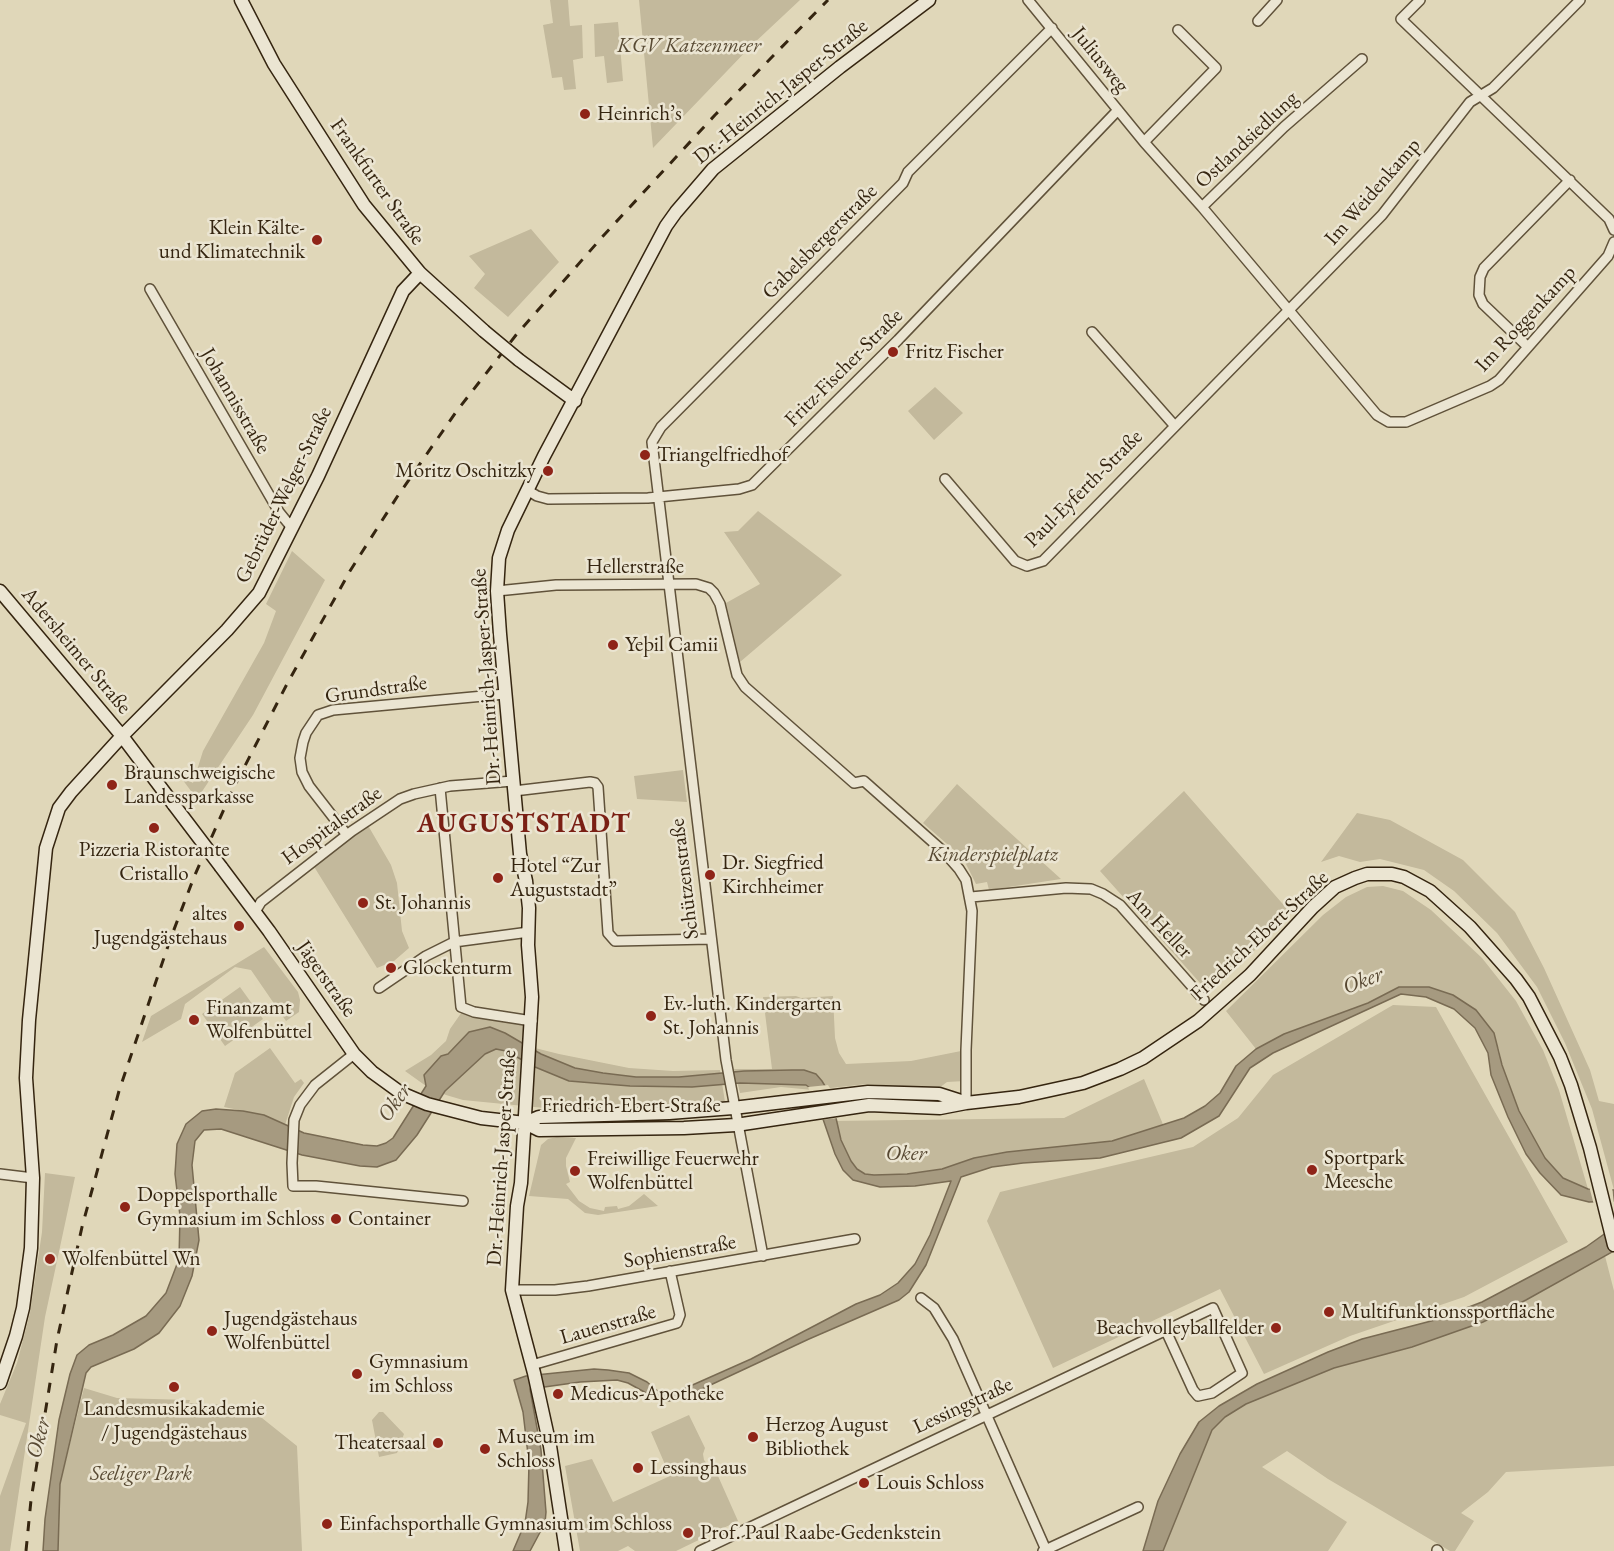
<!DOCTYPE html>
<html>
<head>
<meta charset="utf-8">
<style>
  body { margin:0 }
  canvas { display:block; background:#e0d7b9 }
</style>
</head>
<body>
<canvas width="1614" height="1551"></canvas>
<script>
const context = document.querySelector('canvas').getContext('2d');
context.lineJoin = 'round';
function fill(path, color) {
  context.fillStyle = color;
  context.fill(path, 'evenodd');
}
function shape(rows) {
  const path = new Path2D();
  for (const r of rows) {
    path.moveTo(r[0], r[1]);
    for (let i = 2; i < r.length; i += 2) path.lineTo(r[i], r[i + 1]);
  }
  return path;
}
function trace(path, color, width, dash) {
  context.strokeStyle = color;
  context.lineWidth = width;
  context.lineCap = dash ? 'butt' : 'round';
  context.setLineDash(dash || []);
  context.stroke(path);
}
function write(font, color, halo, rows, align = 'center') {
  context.font = font + ' "EB Garamond",serif';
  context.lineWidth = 5;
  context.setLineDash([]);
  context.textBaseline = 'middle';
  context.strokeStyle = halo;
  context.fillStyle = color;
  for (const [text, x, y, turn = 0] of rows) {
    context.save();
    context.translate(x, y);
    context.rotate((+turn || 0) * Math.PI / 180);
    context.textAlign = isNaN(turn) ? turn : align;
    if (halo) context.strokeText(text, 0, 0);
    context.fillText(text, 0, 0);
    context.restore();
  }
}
fill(shape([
  [550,0,568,0,570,26,582,25,583,58,573,60,576,89,564,90,562,77,552,78,543,25,553,23],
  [639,0,800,0,752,45,653,148],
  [618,22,623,81,607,83,604,56,595,57,594,24],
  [531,229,559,262,508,317,474,288,485,274,469,256],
  [935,387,963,413,934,440,908,411],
  [758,511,842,575,740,662,726,603,760,584,724,532,738,531],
  [292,551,325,580,253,715,197,799,179,775,193,783,203,751,264,643,276,611,266,604],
  [683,770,687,802,637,799,634,776],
  [957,784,996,820,1061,879,989,890,987,882,976,884,966,864,954,850,923,823],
  [1184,791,1288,910,1249,957,1209,993,1100,871],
  [1357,813,1390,820,1463,860,1515,912,1544,968,1590,1070,1599,1101,1614,1104,1614,1190,1592,1109,1565,1043,1537,987,1497,933,1454,891,1424,870,1380,859,1360,862,1339,856,1321,862],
  [366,822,391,865,397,883,402,931,409,948,394,961,377,968,313,865],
  [1383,886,1403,891,1431,910,1482,958,1516,1001,1543,1050,1559,1090,1588,1189,1563,1178,1545,1158,1519,1111,1502,1065,1499,1049,1476,1010,1399,987,1368,1003,1284,1034,1256,1049,1226,1011,1323,915,1346,897,1367,887],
  [264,947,298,992,300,1000,299,1012,286,1021,251,970,235,967,185,1004,181,1019,142,1042,151,1016],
  [240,987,263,1019,225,1046,202,1014],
  [796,996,801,998,833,996,835,1038,839,1053,846,1064,911,1061,966,1050,965,1081,947,1082,939,1088,866,1084,813,1090,781,1087,740,1093,734,1069,772,1069,763,997],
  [1393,1005,1436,1007,1568,1242,1464,1297,1350,1336,1264,1374,1220,1289,1053,1368,987,1221,1000,1192,1193,1147,1238,1118,1273,1075],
  [464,1009,525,1020,522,1041,535,1048,559,1054,629,1068,673,1071,720,1070,725,1102,717,1106,575,1111,463,1100,446,1095,426,1086,405,1071,431,1055,446,1041,450,1029],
  [270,1048,295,1083,301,1079,304,1083,294,1097,285,1125,264,1115,224,1107,235,1073],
  [1144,1079,1170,1141,991,1163,960,1174,859,1177,845,1163,831,1121,1064,1118],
  [557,1137,576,1138,566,1158,566,1166,570,1182,566,1184,579,1201,590,1208,604,1211,605,1207,617,1206,618,1209,629,1206,644,1194,658,1206,598,1215,585,1213,568,1199,529,1196,541,1145,548,1139],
  [45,1173,75,1177,45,1317,10,1551,0,1551,0,1496,26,1423,0,1415,0,1404,17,1363,30,1313,42,1232],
  [1605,1256,1614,1291,1614,1466,1506,1472,1488,1492,1461,1513,1474,1521,1455,1551,1450,1551,1328,1479,1287,1451,1262,1467,1347,1522,1328,1551,1163,1551,1212,1430,1225,1417,1246,1404,1334,1368,1412,1347,1483,1322,1526,1300],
  [84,1388,117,1398,190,1400,189,1403,247,1406,297,1446,302,1551,58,1551,60,1484],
  [379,1412,383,1412,404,1434,397,1453,379,1457,372,1420],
  [689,1415,705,1448,703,1454,704,1460,708,1465,714,1467,738,1521,676,1551,635,1551,628,1546,618,1551,580,1551,565,1466,592,1459,613,1502,670,1476,651,1432]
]), '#c3b99c');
const water = shape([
  [1399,987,1429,987,1453,995,1476,1010,1494,1033,1502,1065,1519,1111,1545,1158,1563,1178,1588,1189,1614,1190,1614,1201,1589,1202,1561,1195,1540,1173,1526,1154,1508,1117,1491,1075,1488,1053,1475,1028,1454,1009,1426,997,1401,994,1273,1053,1250,1068,1219,1116,1181,1138,1100,1158,1023,1163,992,1167,961,1177,926,1265,909,1292,899,1300,809,1339,689,1395,669,1401,657,1399,628,1383,617,1380,580,1382,530,1389,541,1450,546,1512,545,1523,530,1551,513,1551,525,1523,528,1502,529,1463,523,1412,514,1380,526,1376,594,1369,608,1370,629,1373,647,1382,660,1393,670,1395,751,1359,856,1304,880,1295,898,1283,915,1264,930,1235,951,1181,915,1186,880,1187,853,1180,843,1170,835,1154,813,1090,806,1085,740,1083,692,1087,630,1086,569,1081,535,1067,506,1051,496,1049,485,1054,445,1091,417,1135,396,1160,377,1167,360,1166,302,1155,221,1129,204,1130,195,1141,192,1165,199,1240,192,1276,180,1306,159,1333,134,1349,91,1367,86,1373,60,1484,58,1551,43,1551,45,1519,59,1420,70,1374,77,1355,89,1345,113,1335,146,1316,166,1293,179,1259,180,1216,175,1174,177,1144,186,1124,202,1111,216,1109,243,1111,264,1115,304,1133,363,1145,377,1146,386,1143,393,1138,426,1086,424,1075,441,1056,448,1054,469,1032,490,1027,505,1033,541,1054,575,1068,603,1073,636,1077,679,1077,744,1071,792,1070,804,1070,816,1074,822,1081,831,1096,841,1140,851,1161,857,1169,865,1174,874,1175,907,1174,942,1169,974,1158,1007,1152,1112,1141,1184,1118,1205,1106,1220,1093,1236,1066,1256,1049,1284,1034,1368,1003,1399,987],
  [1614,1227,1614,1251,1526,1300,1483,1322,1412,1347,1334,1368,1246,1404,1225,1417,1212,1430,1163,1551,1143,1551,1158,1501,1180,1454,1199,1422,1219,1406,1257,1384,1328,1352,1362,1339,1435,1320,1482,1302,1586,1247,1614,1227]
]);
fill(water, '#a69a80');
trace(water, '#796b53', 1.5);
fill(shape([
  [828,1085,834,1095,838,1118,820,1120,808,1087],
  [1589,1186,1612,1187,1614,1204,1594,1205]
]), '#e0d7b9');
const street = shape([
  [1028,0,1144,142,1202,207,1377,415,1389,422,1406,422,1490,386,1499,380,1608,256,1614,242],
  [1420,0,1401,19,1609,219,1614,230],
  [1258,21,1277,0],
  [1144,142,1216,68,1178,30],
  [1202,207,1284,127,1362,59],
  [150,289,279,512,292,528],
  [1092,332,1174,425],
  [1528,347,1483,304,1479,295,1480,277,1484,268,1570,180],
  [945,479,1015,561,1027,566,1043,561,1382,215,1470,102,1493,88,1580,0],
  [527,490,537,496,548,499,648,498,739,489,752,485,898,340,1118,110],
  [497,591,556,585,696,584,709,588,714,593,720,604,737,675,745,687,854,783,864,781,944,852,959,869,966,880,972,911,966,1050,966,1103],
  [440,788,461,1007,474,1012,532,1021],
  [514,791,590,782,595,783,598,787,608,933,615,941,710,939],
  [347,835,309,786,302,772,300,758,303,742,306,733,318,715,333,710,505,694],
  [971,897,1066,888,1091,889,1103,894,1120,905,1204,1000],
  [255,912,261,902,352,831,400,799,414,794,450,786,513,781],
  [379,988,426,956,454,942,529,932],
  [354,1054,315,1085,300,1105,294,1120,292,1163,293,1186,316,1186,463,1201],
  [0,1174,33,1178],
  [763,1256,726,1060,652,442,661,427,903,183,908,172,1052,28],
  [512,1290,555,1290,588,1286,855,1239],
  [921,1298,934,1308,953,1339,1046,1550],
  [532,1365,677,1323,680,1315,670,1271],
  [1437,1550,1438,1551],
  [700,1551,1213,1308,1242,1373,1212,1393,1198,1396,1193,1390,1166,1331],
  [1043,1551,1138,1507]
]);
const secondary = shape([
  [241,0,274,64,364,205,420,273,484,331],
  [519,360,575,401],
  [0,591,122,736,174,805],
  [221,867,269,931,354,1054,372,1072,401,1093,427,1104,481,1118,525,1123,539,1130,684,1128,736,1125,869,1105,940,1108,966,1103,1019,1097,1083,1083,1120,1069,1143,1058,1198,1021,1250,975,1313,907,1335,887,1355,878,1367,874,1392,874,1404,877,1430,891,1470,927,1516,979,1529,997,1560,1057,1571,1085,1590,1148,1614,1245],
  [525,1123,539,1117,669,1113,733,1108,868,1092,939,1094,964,1102],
  [0,1383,16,1336,23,1308,31,1248,33,1178,26,1078,29,1020,46,848,59,808,71,792,122,736,227,630,259,593,318,476,403,291,420,273],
  [566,1551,550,1446,534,1373,512,1290,517,1206,521,1183,532,997,528,945,529,908,526,881,520,854,500,634,497,591,499,558,508,530,544,456,666,226,676,212,713,169,840,67,929,0]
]);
trace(street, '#60523a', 12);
trace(secondary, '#352510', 15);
trace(street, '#ebe5d2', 9);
trace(secondary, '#ebe5d2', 12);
trace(shape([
  [26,1551,31,1500,57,1340,82,1227,119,1091,170,940,194,877,232,791,287,684,350,571,397,497,456,412,516,335,604,235,715,115,828,0]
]), '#352510', 3, [10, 10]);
const secondaryBridge = shape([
  [484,331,519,360],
  [174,805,221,867]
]);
trace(secondaryBridge, '#352510', 15, []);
trace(secondaryBridge, '#ebe5d2', 12);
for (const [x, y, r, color] of [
  [585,114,6,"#8f2418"],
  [317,240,6,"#8f2418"],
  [893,352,6,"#8f2418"],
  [645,455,6,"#8f2418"],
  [548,471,6,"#8f2418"],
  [613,645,6,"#8f2418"],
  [112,785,6,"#8f2418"],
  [154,828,6,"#8f2418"],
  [710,875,6,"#8f2418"],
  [498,878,6,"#8f2418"],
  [363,903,6,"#8f2418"],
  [239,926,6,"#8f2418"],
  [391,968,6,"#8f2418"],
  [651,1016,6,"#8f2418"],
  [194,1020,6,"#8f2418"],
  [1312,1170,6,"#8f2418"],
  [575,1171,6,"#8f2418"],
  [125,1207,6,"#8f2418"],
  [336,1219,6,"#8f2418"],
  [50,1259,6,"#8f2418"],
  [1329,1312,6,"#8f2418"],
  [1276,1328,6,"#8f2418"],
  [212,1331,6,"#8f2418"],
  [357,1374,6,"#8f2418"],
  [174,1387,6,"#8f2418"],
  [558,1394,6,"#8f2418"],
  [753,1437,6,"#8f2418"],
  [438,1443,6,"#8f2418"],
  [485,1449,6,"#8f2418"],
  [638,1468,6,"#8f2418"],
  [864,1483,6,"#8f2418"],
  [327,1524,6,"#8f2418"],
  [688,1533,6,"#8f2418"]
]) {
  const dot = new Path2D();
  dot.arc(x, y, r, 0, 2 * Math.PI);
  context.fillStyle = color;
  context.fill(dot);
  trace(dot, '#ebe5d2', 2);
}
write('italic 21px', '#584a33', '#ebe5d2', [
  ["KGV Katzenmeer",689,46],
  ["Kinderspielplatz",993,855],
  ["Seeliger Park",141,1474]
]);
write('21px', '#352510', '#ebe5d2', [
  ["Juliusweg",1100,60,51],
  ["Dr.-Heinrich-Jasper-Straße",781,92,-39],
  ["Ostlandsiedlung",1247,140,-43],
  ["Frankfurter Straße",377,182,55],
  ["Im Weidenkamp",1373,192,-49],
  ["Gabelsbergerstraße",820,242,-45],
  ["Im Roggenkamp",1526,319,-47],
  ["Fritz-Fischer-Straße",844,368,-45],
  ["Johannisstraße",235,401,60],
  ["Paul-Eyferth-Straße",1084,489,-45],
  ["Gebrüder-Welger-Straße",284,495,-64],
  ["Hellerstraße",635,567],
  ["Adersheimer Straße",76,651,50],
  ["Dr.-Heinrich-Jasper-Straße",487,677,-94],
  ["Grundstraße",376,690,-8],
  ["Hospitalstraße",332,826,-36],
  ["Schützenstraße",685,879,-97],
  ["Am Heller",1159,924,47],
  ["Friedrich-Ebert-Straße",1260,936,-43],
  ["Jägerstraße",326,979,55],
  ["Friedrich-Ebert-Straße",631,1106],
  ["Dr.-Heinrich-Jasper-Straße",502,1158,-86],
  ["Sophienstraße",680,1252,-10],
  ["Lauenstraße",608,1325,-16],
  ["Lessingstraße",963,1406,-25]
]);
write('21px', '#352510', '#ebe5d2', [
  ["Heinrich’s",597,114],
  ["Klein Kälte-",305,228,"right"],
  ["und Klimatechnik",305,252,"right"],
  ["Fritz Fischer",905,352],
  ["Triangelfriedhof",657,455],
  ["Moritz Oschitzky",536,471,"right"],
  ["Yeþil Camii",625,645],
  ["Braunschweigische",124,773],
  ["Landessparkasse",124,797],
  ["Pizzeria Ristorante",154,850,"center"],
  ["Cristallo",154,874,"center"],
  ["Dr. Siegfried",722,863],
  ["Kirchheimer",722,887],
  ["Hotel “Zur",510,866],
  ["Auguststadt”",510,890],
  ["St. Johannis",375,903],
  ["altes",227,914,"right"],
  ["Jugendgästehaus",227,938,"right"],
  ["Glockenturm",403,968],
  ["Ev.-luth. Kindergarten",663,1004],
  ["St. Johannis",663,1028],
  ["Finanzamt",206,1008],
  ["Wolfenbüttel",206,1032],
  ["Sportpark",1324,1158],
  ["Meesche",1324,1182],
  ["Freiwillige Feuerwehr",587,1159],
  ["Wolfenbüttel",587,1183],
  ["Doppelsporthalle",137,1195],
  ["Gymnasium im Schloss",137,1219],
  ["Container",348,1219],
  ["Wolfenbüttel Wn",62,1259],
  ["Multifunktionssportfläche",1341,1312],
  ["Jugendgästehaus",224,1319],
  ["Wolfenbüttel",224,1343],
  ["Beachvolleyballfelder",1264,1328,"right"],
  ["Gymnasium",369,1362],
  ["im Schloss",369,1386],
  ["Medicus-Apotheke",570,1394],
  ["Landesmusikakademie",174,1409,"center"],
  ["/ Jugendgästehaus",174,1433,"center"],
  ["Herzog August",765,1425],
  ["Bibliothek",765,1449],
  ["Museum im",497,1437],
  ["Schloss",497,1461],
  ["Theatersaal",426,1443,"right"],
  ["Lessinghaus",650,1468],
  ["Louis Schloss",876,1483],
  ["Einfachsporthalle Gymnasium im Schloss",339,1524],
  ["Prof. Paul Raabe-Gedenkstein",700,1533]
], 'left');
write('italic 22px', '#574832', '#ebe5d2', [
  ["Oker",1363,981,-21],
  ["Oker",395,1103,-55],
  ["Oker",906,1154],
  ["Oker",39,1438,-75]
]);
context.letterSpacing = '1.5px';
write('bold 27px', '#7a1f14', '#ebe5d2', [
  ["AUGUSTSTADT",524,825]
]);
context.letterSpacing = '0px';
</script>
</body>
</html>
